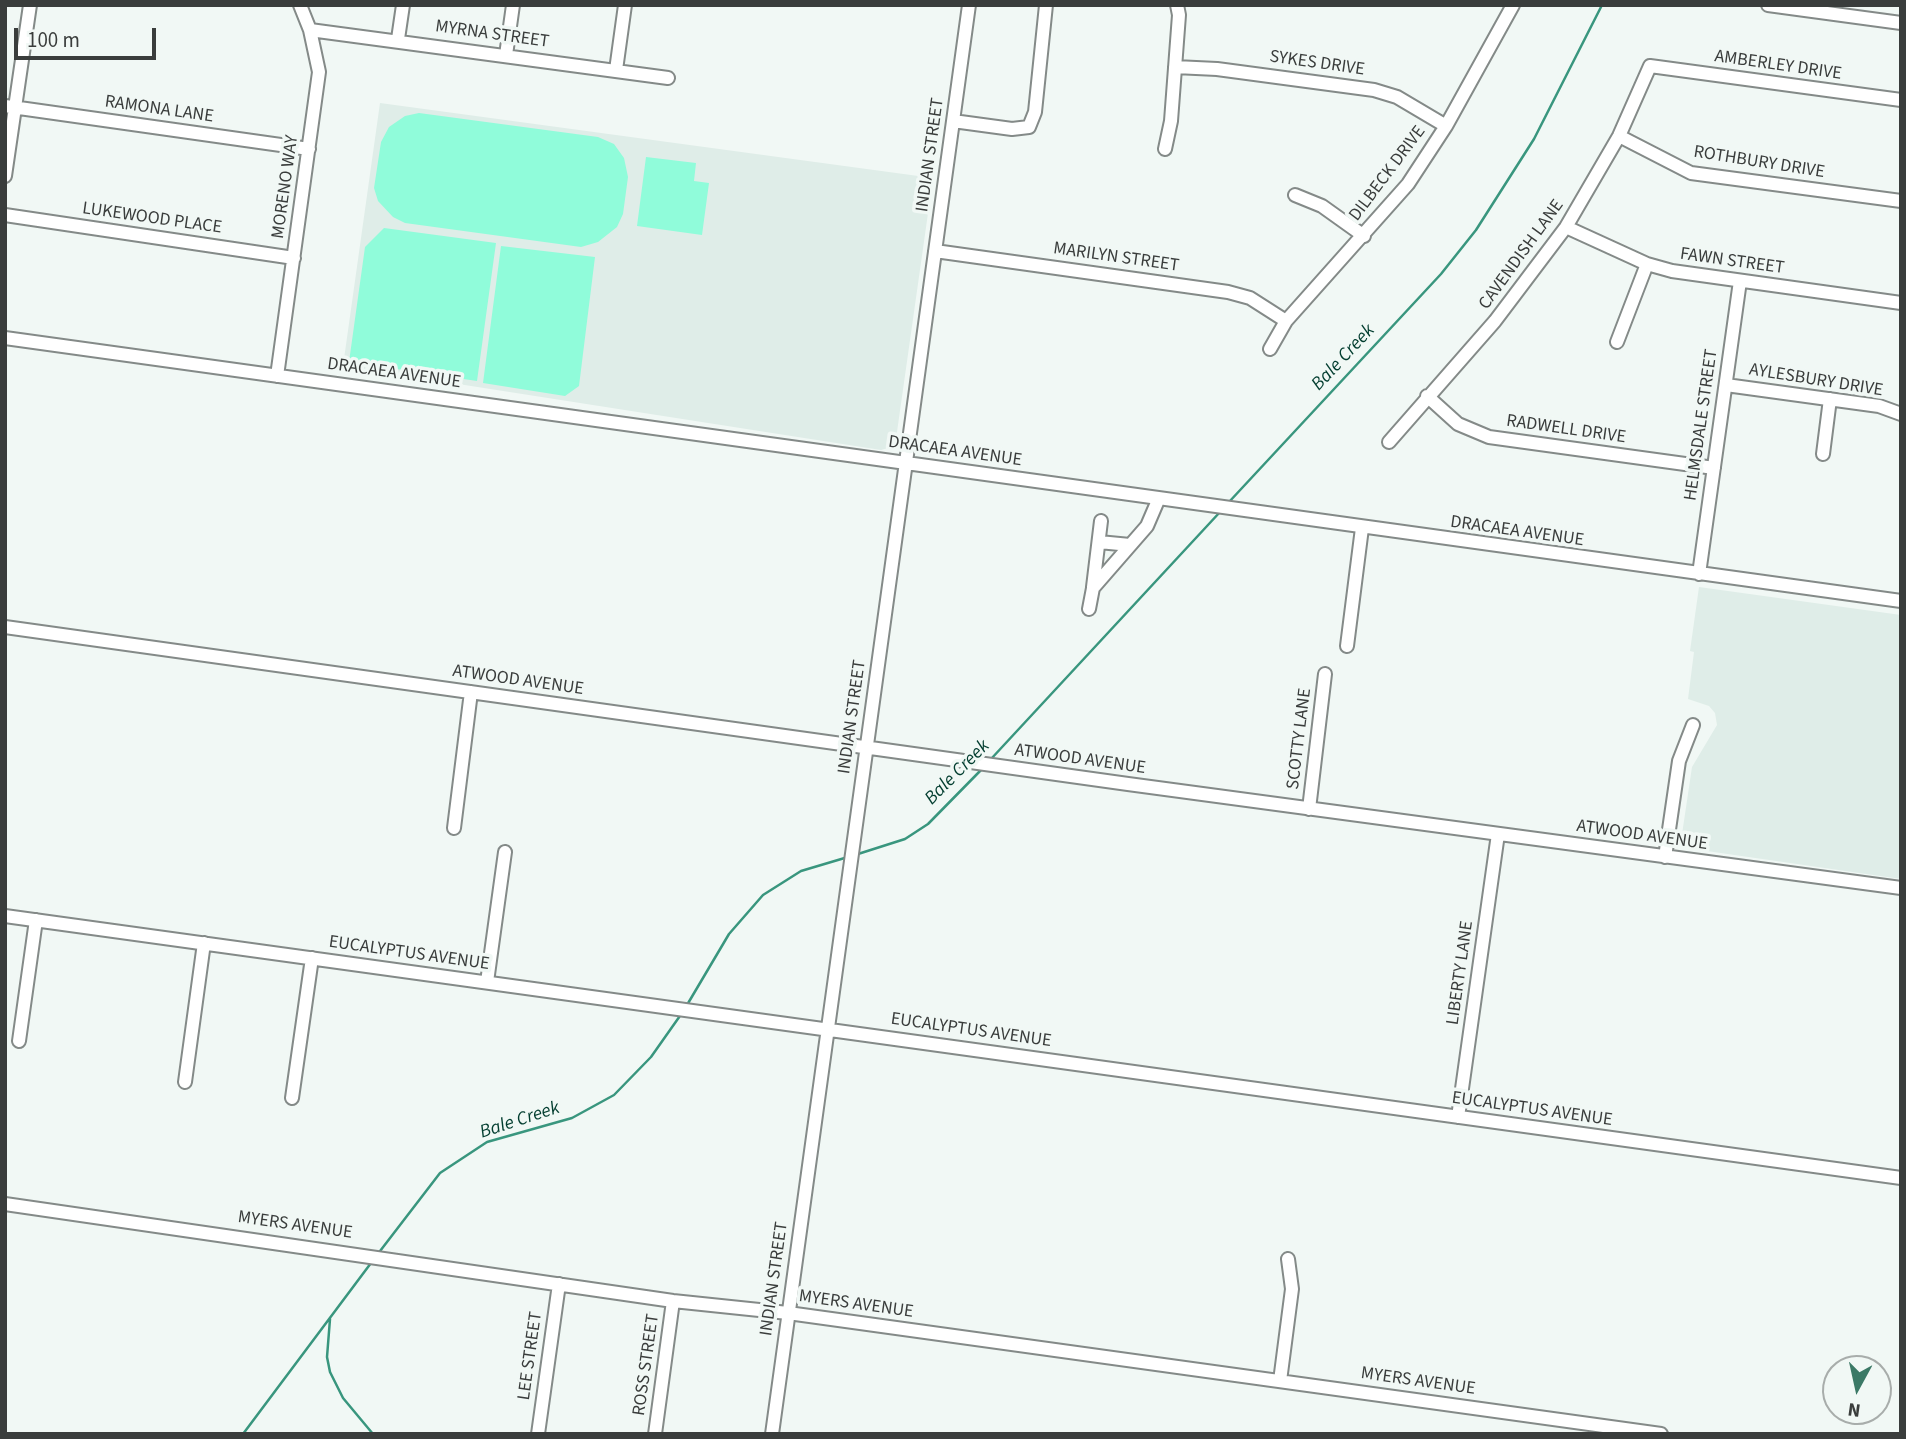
<!DOCTYPE html>
<html>
<head>
<meta charset="utf-8">
<style>
  body { margin:0 }
  #map { position:relative; width:1906px; height:1439px; overflow:hidden; background:#f1f8f5; font-family:"Source Sans 3",sans-serif }
  canvas { display:block }
  .frame { position:absolute; inset:0; border:7px solid #3a3d3c; pointer-events:none }
  .north { position:absolute; left:1822px; top:1355px; width:70px; height:70px; box-sizing:border-box; background:#f1f8f5; border:2px solid #a8adab; border-radius:50%; rotate:188deg; font-size:19px; font-weight:700; line-height:28px; text-align:center; color:#3a3d3c }
  .north::after { content:''; display:block; margin:auto; width:24px; height:32px; background:#3b7966; clip-path:polygon(50% 0,100% 100%,50% 72%,0 100%) }
  .scale { position:absolute; left:14px; top:28px; width:142px; height:32px; box-sizing:border-box; border:4px solid #3a3d3c; border-top:0; padding-left:9px; font-size:21px; line-height:24px; white-space:nowrap; color:#3a3d3c; -webkit-text-stroke:5px #f1f8f5; paint-order:stroke }
</style>
</head>
<body>
<div id="map">
<canvas width="1906" height="1439"></canvas>
<div class="frame"></div>
<div class="north">N</div>
<div class="scale">100 m</div>
</div>
<script>
const context = document.querySelector('canvas').getContext('2d');
context.lineJoin = 'round';
function fill(path, color) {
  context.fillStyle = color;
  context.fill(path, 'evenodd');
}
function shape(rows) {
  const path = new Path2D();
  for (const r of rows) {
    path.moveTo(r[0], r[1]);
    for (let i = 2; i < r.length; i += 2) path.lineTo(r[i], r[i + 1]);
  }
  return path;
}
function trace(path, color, width, dash) {
  context.strokeStyle = color;
  context.lineWidth = width;
  context.lineCap = dash ? 'butt' : 'round';
  context.setLineDash(dash || []);
  context.stroke(path);
}
function write(font, color, halo, rows, align = 'center') {
  context.font = font + ' "Source Sans 3",sans-serif';
  context.lineWidth = 7;
  context.setLineDash([]);
  context.textBaseline = 'middle';
  context.strokeStyle = halo;
  context.fillStyle = color;
  for (const [text, x, y, turn = 0] of rows) {
    context.save();
    context.translate(x, y);
    context.rotate((+turn || 0) * Math.PI / 180);
    context.textAlign = isNaN(turn) ? turn : align;
    if (halo) context.strokeText(text, 0, 0);
    context.fillText(text, 0, 0);
    context.restore();
  }
}
fill(shape([
  [380,103,933,178,895,446,881,450,343,366],
  [1699,587,1901,615,1901,879,1686,848,1681,841,1692,767,1717,725,1715,713,1709,706,1688,699,1694,652,1690,651]
]), '#dfede8');
fill(shape([
  [419,113,598,137,614,144,624,158,628,177,623,214,617,227,598,242,581,247,405,223,393,217,378,201,374,188,381,142,389,127,405,116],
  [646,157,696,163,694,181,709,183,702,235,637,226],
  [384,228,496,243,477,381,349,362,365,247],
  [501,246,595,257,579,386,565,396,483,383]
]), '#90fcda');
trace(shape([
  [1229,502,1441,274,1476,230,1534,139,1602,5],
  [991,759,1220,512],
  [858,854,905,839,928,824,982,769],
  [687,1005,729,934,763,895,801,871,848,857],
  [377,1255,440,1173,487,1142,572,1118,614,1095,651,1057,682,1013],
  [330,1319,327,1357,330,1372,343,1398,373,1434],
  [243,1434,371,1263]
]), '#39967e', 2.5);
const minor = shape([
  [1768,5,1901,23],
  [310,30,668,78],
  [398,39,403,5],
  [506,55,513,5],
  [1175,67,1217,69,1374,90,1397,97,1446,126],
  [616,70,625,5],
  [5,106,309,149],
  [953,121,1012,129,1029,127,1035,112,1046,5],
  [1619,136,1691,173,1901,201],
  [1165,149,1171,121,1179,15,1177,5],
  [5,176,30,5],
  [1295,195,1322,206,1364,236],
  [5,215,294,258],
  [1566,227,1647,264,1672,271,1901,303],
  [935,251,1228,292,1250,298,1286,321],
  [5,338,1901,601],
  [1617,342,1647,264],
  [1270,349,1286,321,1408,184,1446,126,1513,5],
  [277,376,319,72,310,30,300,5],
  [1726,385,1879,406,1901,414],
  [1427,396,1458,424,1489,437,1714,468],
  [1389,442,1495,321,1566,227,1619,136,1650,66,1901,100],
  [1823,454,1830,399],
  [1099,542,1130,545],
  [1699,574,1740,281],
  [1093,587,1101,521],
  [1089,609,1093,588,1147,526,1159,498],
  [5,627,1128,784,1901,888],
  [1347,646,1362,528],
  [1309,809,1325,674],
  [454,828,471,692],
  [1665,857,1679,761,1693,725],
  [5,916,1901,1178],
  [487,982,505,852],
  [19,1041,36,920],
  [185,1082,204,943],
  [292,1098,312,958],
  [1458,1117,1498,834],
  [5,1204,673,1301,788,1313,1661,1434],
  [1280,1381,1292,1289,1288,1259],
  [538,1434,559,1284],
  [655,1434,673,1301],
  [772,1434,969,5]
]);
trace(minor, '#848a88', 16);
trace(minor, '#fff', 12);
write('18px', '#3a3d3c', '#f1f8f5', [
  ["MYRNA STREET",492,35,8],
  ["SYKES DRIVE",1317,64,8],
  ["AMBERLEY DRIVE",1778,66,8],
  ["RAMONA LANE",159,110,8],
  ["INDIAN STREET",931,155,-82],
  ["ROTHBURY DRIVE",1759,163,9],
  ["DILBECK DRIVE",1388,174,-53],
  ["MORENO WAY",286,187,-82],
  ["LUKEWOOD PLACE",152,219,8],
  ["CAVENDISH LANE",1522,255,-54],
  ["MARILYN STREET",1116,258,8],
  ["FAWN STREET",1732,262,8],
  ["DRACAEA AVENUE",394,374,8],
  ["AYLESBURY DRIVE",1816,381,9],
  ["HELMSDALE STREET",1702,425,-82],
  ["RADWELL DRIVE",1566,430,8],
  ["DRACAEA AVENUE",955,452,8],
  ["DRACAEA AVENUE",1517,532,8],
  ["ATWOOD AVENUE",518,681,8],
  ["INDIAN STREET",853,717,-82],
  ["SCOTTY LANE",1300,739,-83],
  ["ATWOOD AVENUE",1080,760,8],
  ["ATWOOD AVENUE",1642,836,8],
  ["EUCALYPTUS AVENUE",409,954,8],
  ["LIBERTY LANE",1461,973,-82],
  ["EUCALYPTUS AVENUE",971,1031,8],
  ["EUCALYPTUS AVENUE",1532,1110,8],
  ["MYERS AVENUE",295,1226,8],
  ["INDIAN STREET",775,1279,-82],
  ["MYERS AVENUE",856,1305,8],
  ["LEE STREET",531,1356,-82],
  ["ROSS STREET",647,1365,-82],
  ["MYERS AVENUE",1418,1382,8]
]);
write('italic 19px', '#023d2f', '#f1f8f5', [
  ["Bale Creek",1344,358,-47],
  ["Bale Creek",958,773,-45],
  ["Bale Creek",520,1121,-18]
]);
</script>
</body>
</html>
